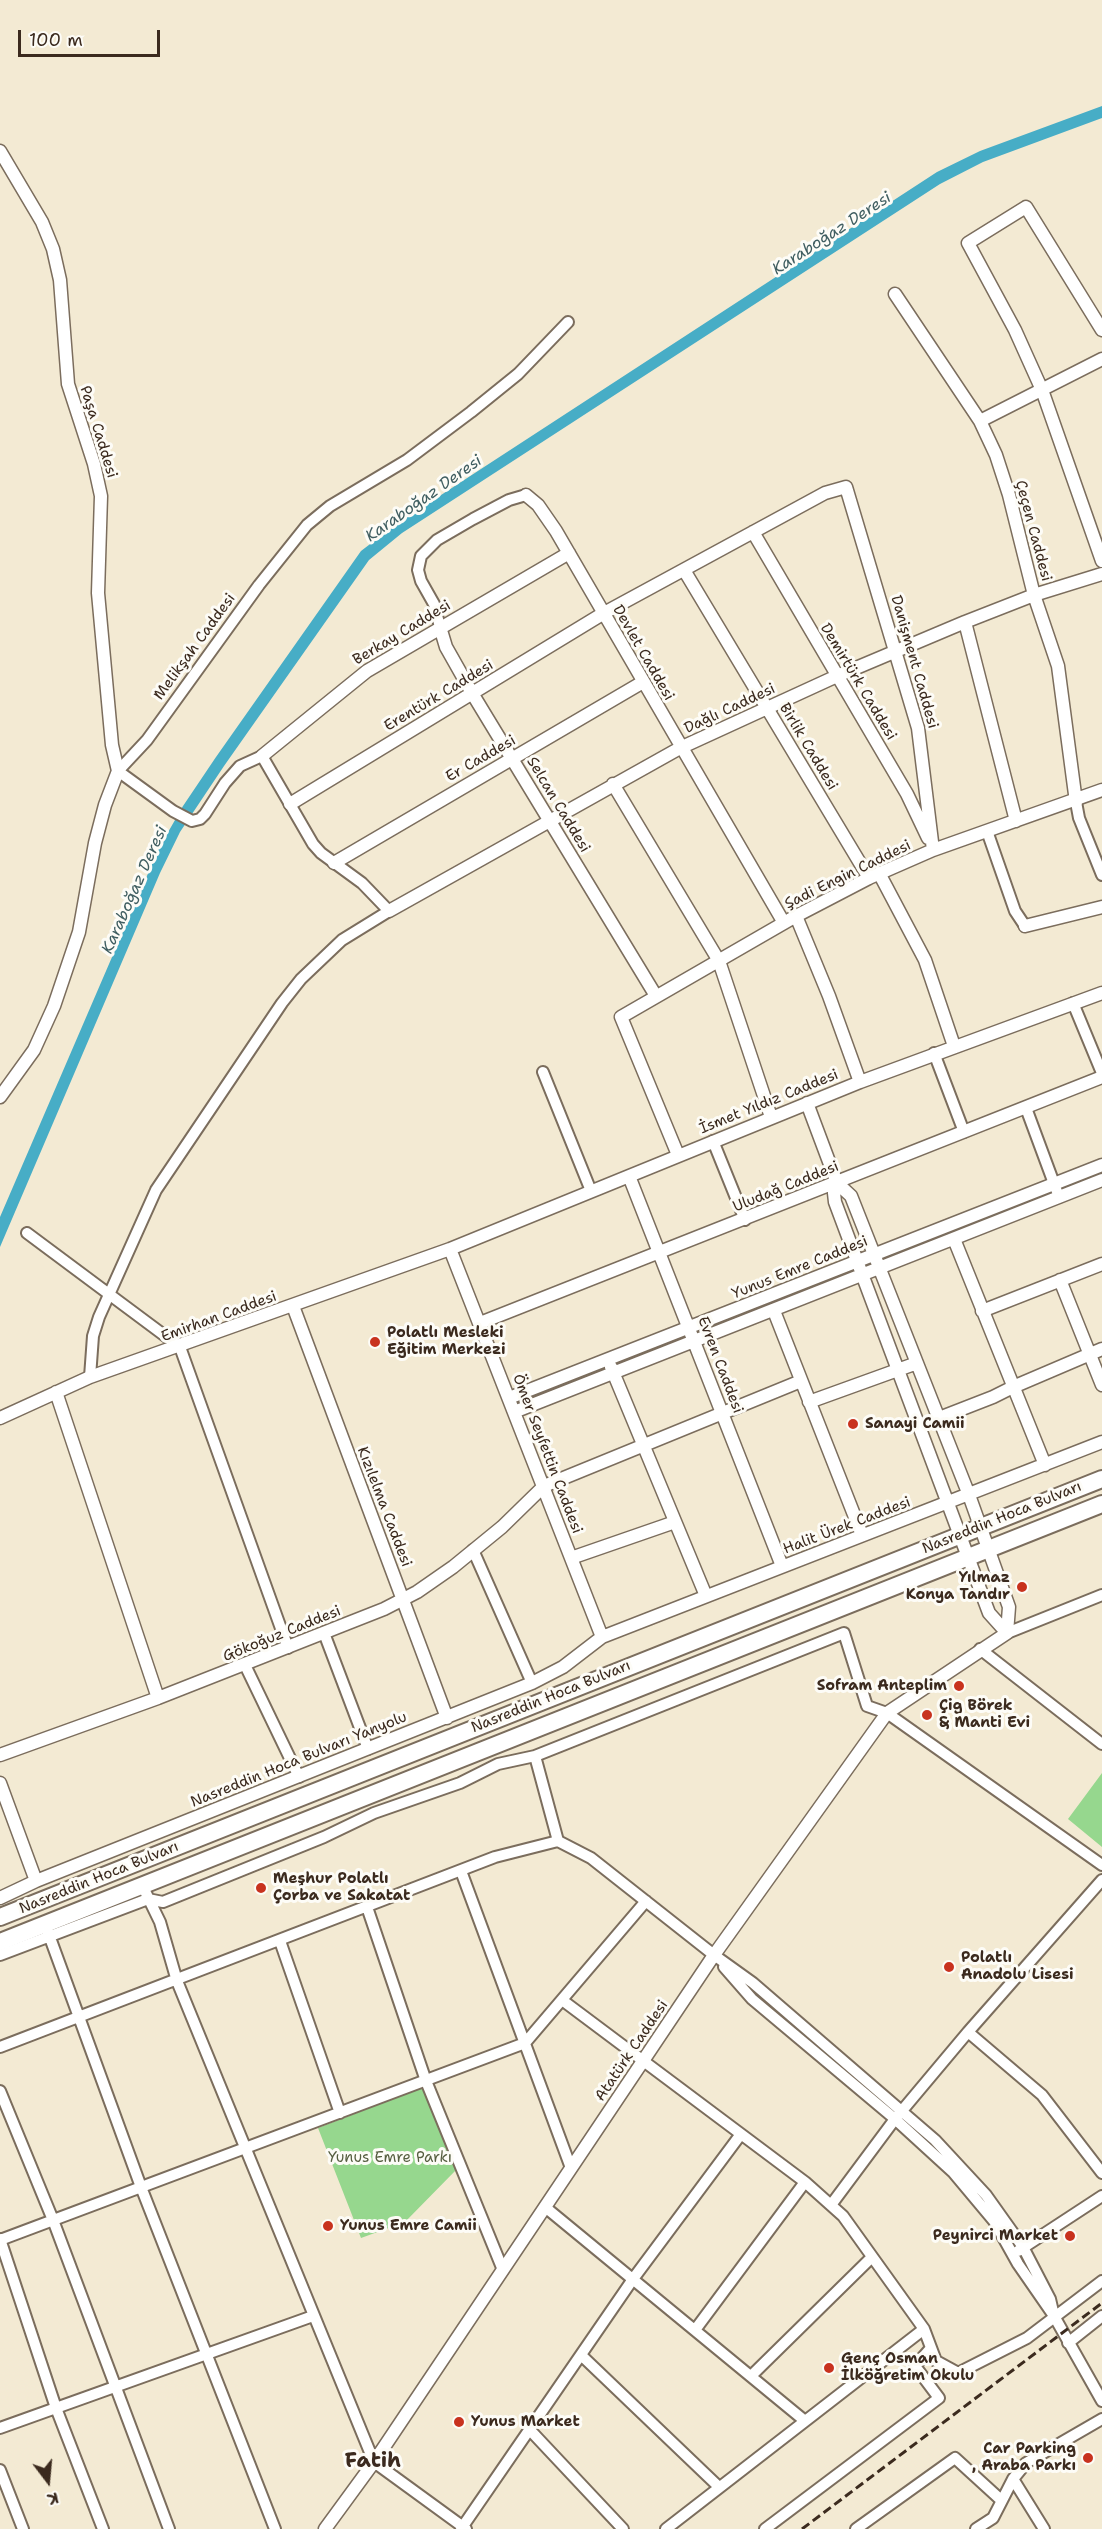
<!DOCTYPE html>
<html>
<head>
<meta charset="utf-8">
<style>
  body { margin:0 }
  #map { position:relative; width:1102px; height:2529px; overflow:hidden; background:#f3ead3; font-family:"Shantell Sans",sans-serif }
  canvas { display:block }
  .north { position:absolute; left:18px; top:2451px; width:60px; height:60px; -webkit-text-stroke:4px #fdfcf7; paint-order:stroke; rotate:164deg; font-size:16px; font-weight:700; line-height:24px; text-align:center; color:#3b2a1e }
  .north::after { content:''; display:block; margin:auto; width:21px; height:27px; background:#3b2a1e; clip-path:polygon(50% 0,100% 100%,50% 72%,0 100%) }
  .scale { position:absolute; left:18px; top:30px; width:142px; height:27px; box-sizing:border-box; border:3px solid #3b2a1e; border-top:0; padding-left:8px; font-size:18px; line-height:21px; white-space:nowrap; color:#3b2a1e; -webkit-text-stroke:4px #fdfcf7; paint-order:stroke }
</style>
</head>
<body>
<div id="map">
<canvas width="1102" height="2529"></canvas>
<div class="north">K</div>
<div class="scale">100 m</div>
</div>
<script>
const context = document.querySelector('canvas').getContext('2d');
context.lineJoin = 'round';
function fill(path, color) {
  context.fillStyle = color;
  context.fill(path, 'evenodd');
}
function shape(rows) {
  const path = new Path2D();
  for (const r of rows) {
    path.moveTo(r[0], r[1]);
    for (let i = 2; i < r.length; i += 2) path.lineTo(r[i], r[i + 1]);
  }
  return path;
}
function trace(path, color, width, dash) {
  context.strokeStyle = color;
  context.lineWidth = width;
  context.lineCap = dash ? 'butt' : 'round';
  context.setLineDash(dash || []);
  context.stroke(path);
}
function write(font, color, halo, rows, align = 'center') {
  context.font = font + ' "Shantell Sans",sans-serif';
  context.lineWidth = 6;
  context.setLineDash([]);
  context.textBaseline = 'middle';
  context.strokeStyle = halo;
  context.fillStyle = color;
  for (const [text, x, y, turn = 0] of rows) {
    context.save();
    context.translate(x, y);
    context.rotate((+turn || 0) * Math.PI / 180);
    context.textAlign = isNaN(turn) ? turn : align;
    if (halo) context.strokeText(text, 0, 0);
    context.fillText(text, 0, 0);
    context.restore();
  }
}
fill(shape([
  [1102,1773,1102,1847,1068,1819],
  [424,2087,456,2170,405,2222,361,2238,318,2128]
]), '#96d78e');
fill(shape([
  [1102,106,1102,118,983,162,940,184,402,533,369,560,224,766,180,832,160,873,0,1247,0,1217,159,848,183,806,216,757,361,551,395,525,937,172,980,151]
]), '#47adc6');
const minor = shape([
  [440,627,434,604,421,581,418,570,421,556,437,540,473,519,509,500,526,495],
  [1076,802,1079,818,1102,875],
  [987,831,1015,911,1025,926],
  [1073,1003,1102,1073],
  [934,1053,964,1132],
  [543,1072,591,1191],
  [1026,1108,1059,1197],
  [713,1141,745,1220],
  [27,1233,180,1347,288,1648],
  [90,1377,93,1336,99,1317,156,1190,282,1003,301,979,342,940,389,911,362,883,321,853,313,844,262,756,240,766,225,783,205,814,200,819,192,821,173,811,118,771,147,740,259,585,307,525,330,506,407,460,471,412,518,374,568,322],
  [473,1550,532,1683],
  [324,1633,368,1749],
  [1007,1633,1102,1595],
  [980,1649,1102,1744],
  [245,1665,299,1777],
  [558,1841,535,1756,844,1633,867,1706,887,1713,1102,1865],
  [461,1871,571,2168],
  [142,1885,160,1922,177,1981,374,2462,466,2529],
  [367,1907,426,2081,503,2270],
  [45,1924,141,2187,275,2529],
  [280,1941,340,2113],
  [0,1955,148,1899,163,1902,324,1837,374,1813,460,1783,498,1764,535,1756],
  [724,1967,752,1999,895,2119,953,2172,994,2221,1018,2264,1054,2316,1102,2401],
  [562,2000,805,2182,843,2216,924,2329,936,2361,958,2373,1027,2338,1102,2281],
  [968,2032,1042,2095,1102,2173],
  [0,2047,495,1857,558,1841,591,1858,714,1955,753,1983,935,2140,986,2195,1023,2247,1050,2299,1054,2316],
  [0,2091,53,2220,169,2529],
  [831,2205,895,2119,968,2032,1102,1880],
  [545,2207,805,2421],
  [0,2239,56,2408,103,2529],
  [0,2240,525,2043,646,1901],
  [1018,2251,1102,2196],
  [695,2330,805,2182],
  [1068,2343,1102,2316],
  [581,2355,719,2487],
  [751,2376,872,2257],
  [0,2428,313,2316],
  [529,2429,623,2529],
  [0,2470,23,2529],
  [1013,2479,1044,2529],
  [461,2529,633,2279,741,2134],
  [666,2529,924,2329],
  [765,2529,939,2398,915,2366,931,2348],
  [856,2529,955,2458,1001,2500],
  [976,2529,993,2518,1013,2479,1026,2463,1102,2419]
]);
const tertiary = shape([
  [0,151,42,222,53,249,60,280,68,384,94,464,101,496,98,593,112,745,118,771,105,805,95,843,79,932,54,1006,34,1050,0,1097],
  [895,294,980,421,996,455,1009,495,1034,595,1058,666,1076,802],
  [1102,330,1026,207,968,243,1015,330,1042,390,1102,561],
  [980,421,1102,359],
  [526,495,538,505,556,531,784,923],
  [753,532,907,794,928,838],
  [684,570,869,878],
  [965,622,1016,821],
  [440,627,446,647,472,693,656,996],
  [262,756,367,671,569,553],
  [613,784,719,961,771,1117],
  [290,804,604,613,825,493,846,487,918,728,933,850],
  [334,863,643,682],
  [879,873,925,960,954,1046],
  [389,911,680,748,837,676,965,622,1034,595,1102,574],
  [796,916,829,996,860,1082],
  [1025,926,1102,907],
  [807,1103,837,1183,851,1196,969,1495,1009,1607,1007,1633],
  [678,1155,621,1017,796,916,869,878,933,850,1102,790],
  [629,1176,782,1566],
  [837,1183,834,1193,835,1202,989,1613,1007,1633],
  [954,1239,1045,1465],
  [450,1249,602,1637],
  [1060,1280,1102,1385],
  [293,1306,447,1718],
  [774,1311,862,1535],
  [982,1311,1102,1264],
  [480,1323,1102,1077],
  [611,1367,706,1596],
  [56,1392,158,1698],
  [509,1398,1102,1165],
  [809,1402,917,1363],
  [514,1412,1102,1180],
  [0,1418,90,1377,450,1249,860,1082,1102,993],
  [939,1418,993,1397,1013,1387,1102,1349],
  [571,1558,675,1522],
  [0,1755,158,1698,384,1609,417,1592,453,1567,502,1527,544,1486,801,1381],
  [0,1783,36,1881],
  [0,1898,36,1881,532,1683,563,1667,602,1637,1102,1442],
  [325,2529,374,2462,714,1955,887,1713,1007,1633]
]);
const trunk = shape([
  [0,1917,1102,1479],
  [0,1942,1102,1504]
]);
trace(minor, '#7b6d5d', 14);
trace(tertiary, '#7b6d5d', 15);
trace(trunk, '#7b6d5d', 20);
trace(minor, '#fff', 10);
trace(tertiary, '#fff', 12);
trace(trunk, '#fff', 16);
trace(shape([
  [802,2529,1102,2303]
]), '#3b2a1e', 3, [9, 4.5]);
for (const [x, y, r, color] of [
  [375,1342,6,"#c8321e"],
  [853,1424,6,"#c8321e"],
  [1022,1587,6,"#c8321e"],
  [959,1686,6,"#c8321e"],
  [927,1715,6,"#c8321e"],
  [261,1888,6,"#c8321e"],
  [949,1967,6,"#c8321e"],
  [328,2226,6,"#c8321e"],
  [1070,2236,6,"#c8321e"],
  [829,2368,6,"#c8321e"],
  [459,2422,6,"#c8321e"],
  [1088,2458,6,"#c8321e"]
]) {
  const dot = new Path2D();
  dot.arc(x, y, r, 0, 2 * Math.PI);
  context.fillStyle = color;
  context.fill(dot);
  trace(dot, '#fdfcf7', 2);
}
write('15px', '#3b2a1e', '#fdfcf7', [
  ["Paşa Caddesi",98,432,73],
  ["Çeçen Caddesi",1033,531,75],
  ["Berkay Caddesi",402,633,-31],
  ["Melikşah Caddesi",195,647,-54],
  ["Devlet Caddesi",643,653,60],
  ["Danişment Caddesi",914,662,74],
  ["Demirtürk Caddesi",858,682,59],
  ["Erentürk Caddesi",439,696,-31],
  ["Dağlı Caddesi",730,709,-25],
  ["Birlik Caddesi",808,747,59],
  ["Er Caddesi",481,759,-30],
  ["Selcan Caddesi",558,805,59],
  ["Şadi Engin Caddesi",848,875,-26],
  ["İsmet Yıldız Caddesi",769,1102,-22],
  ["Uludağ Caddesi",786,1187,-22],
  ["Yunus Emre Caddesi",800,1268,-22],
  ["Emirhan Caddesi",219,1317,-20],
  ["Evren Caddesi",720,1365,69],
  ["Ömer Seyfettin Caddesi",547,1454,69],
  ["Kızılelma Caddesi",384,1507,69],
  ["Nasreddin Hoca Bulvarı",1002,1518,-22],
  ["Halit Ürek Caddesi",847,1526,-21],
  ["Gökoğuz Caddesi",282,1634,-22],
  ["Nasreddin Hoca Bulvarı",551,1697,-22],
  ["Nasreddin Hoca Bulvarı Yanyolu",299,1760,-22],
  ["Nasreddin Hoca Bulvarı",99,1878,-22],
  ["Atatürk Caddesi",632,2051,-56]
]);
write('bold 15px', '#3b2a1e', '#fdfcf7', [
  ["Polatlı Mesleki",387,1333],
  ["Eğitim Merkezi",387,1350],
  ["Sanayi Camii",865,1424],
  ["Yılmaz",1010,1578,"right"],
  ["Konya Tandır",1010,1595,"right"],
  ["Sofram Anteplim",947,1686,"right"],
  ["Çig Börek",939,1706],
  ["& Manti Evi",939,1723],
  ["Meşhur Polatlı",273,1879],
  ["Çorba ve Sakatat",273,1896],
  ["Polatlı",961,1958],
  ["Anadolu Lisesi",961,1975],
  ["Yunus Emre Camii",340,2226],
  ["Peynirci Market",1058,2236,"right"],
  ["Genç Osman",841,2359],
  ["İlköğretim Okulu",841,2376],
  ["Yunus Market",471,2422],
  ["Car Parking",1076,2449,"right"],
  [", Araba Parkı",1076,2466,"right"]
], 'left');
write('15px', '#565e40', '#fdfcf7', [
  ["Yunus Emre Parkı",390,2158]
]);
write('italic 16px', '#405e61', '#fdfcf7', [
  ["Karaboğaz Deresi",832,234,-33],
  ["Karaboğaz Deresi",424,499,-35],
  ["Karaboğaz Deresi",135,890,-66]
]);
write('bold 21px', '#3b2a1e', '#fdfcf7', [
  ["Fatih",373,2462]
]);
</script>
</body>
</html>
